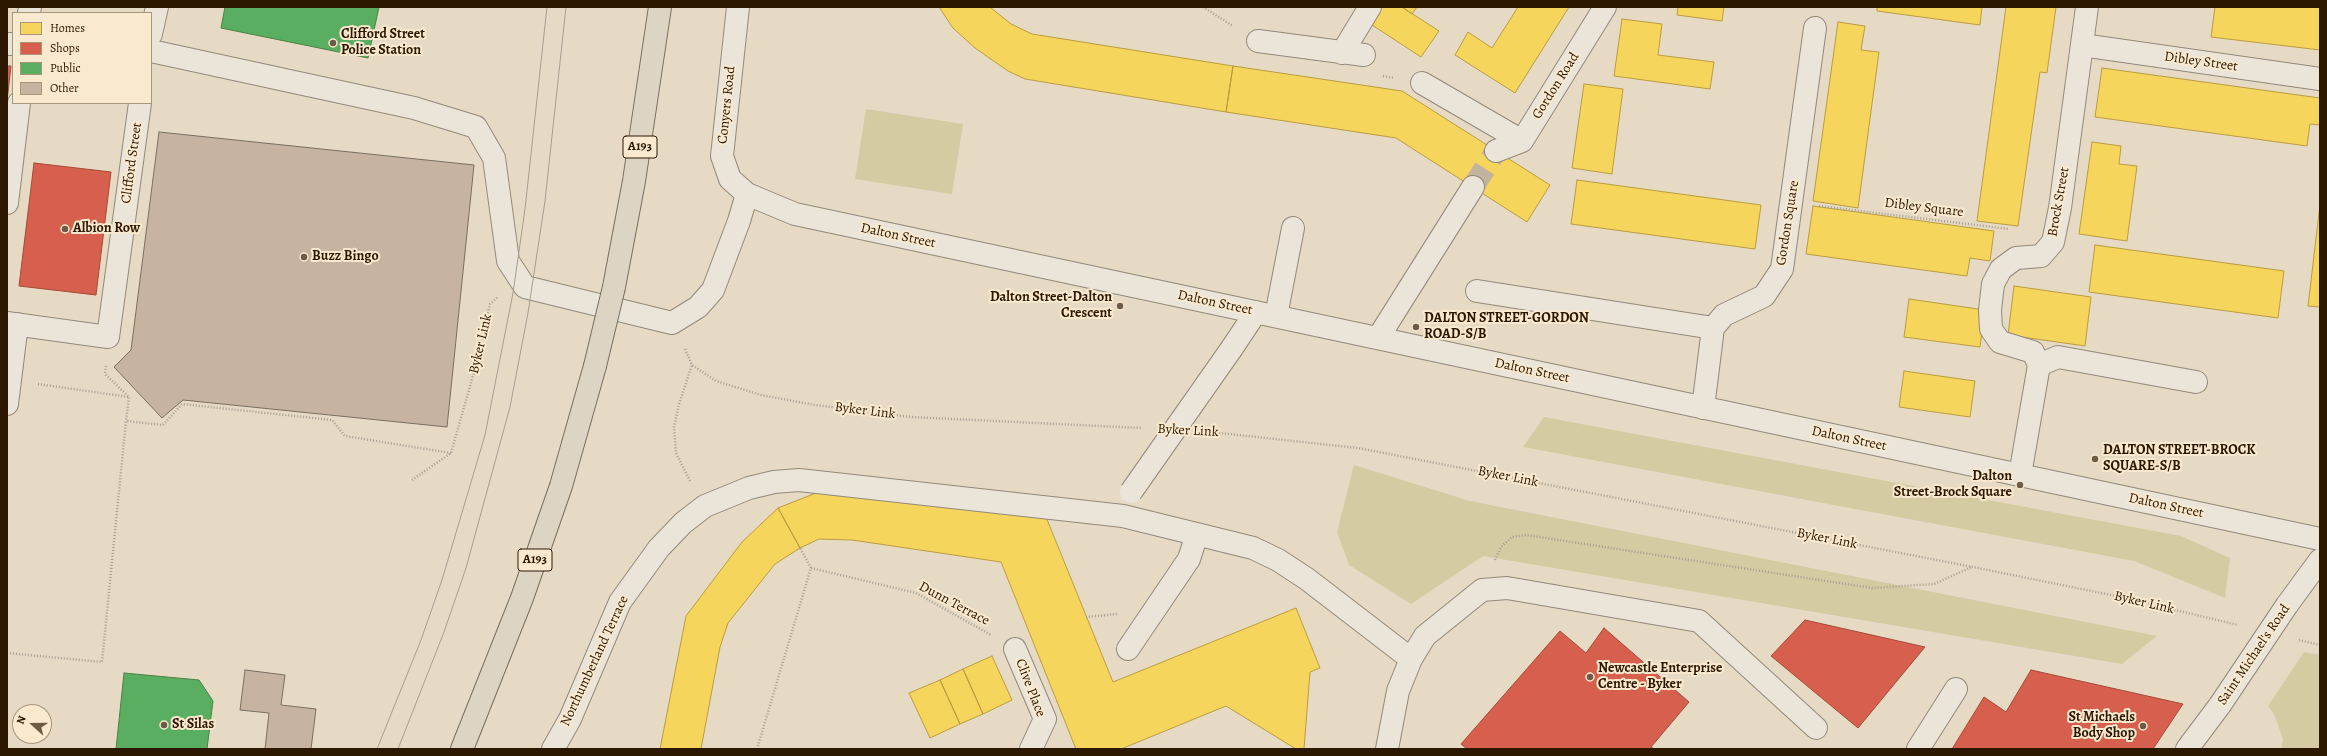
<!DOCTYPE html>
<html>
<head>
<meta charset="utf-8">
<style>
  body { margin:0 }
  #map { position:relative; width:2327px; height:756px; overflow:hidden; background:#e7dac4; font-family:Alegreya,serif }
  canvas { display:block }
  .frame { position:absolute; inset:0; border:8px solid #2c1700; pointer-events:none }
  .legend { position:absolute; left:12px; top:12px; width:140px; height:92px; box-sizing:border-box; background:#f9e9cf; border:1px solid #a7957c; margin:0; padding:5px 7px; list-style:none; font-size:12px; color:#2c1700 }
  .legend li { display:flex; align-items:center; gap:8px; height:20px }
  .legend b { width:20px; border:1px solid #a7957c }
  .north { position:absolute; left:12px; top:704px; width:40px; height:40px; box-sizing:border-box; background:#f9e9cf; border:1px solid #a7957c; border-radius:50%; rotate:291deg; font-size:11px; font-weight:700; line-height:16px; text-align:center; color:#2c1700 }
  .north::after { content:''; display:block; margin:auto; width:14px; height:18px; background:#6d5b45; clip-path:polygon(50% 0,100% 100%,50% 72%,0 100%) }
</style>
</head>
<body>
<div id="map">
<canvas width="2327" height="756"></canvas>
<div class="frame"></div>
<ul class="legend">
<li><b style="height:11px;background:#f6d55c"></b>Homes</li>
<li><b style="height:11px;background:#d6604d"></b>Shops</li>
<li><b style="height:11px;background:#5aae61"></b>Public</li>
<li><b style="height:11px;background:#c6b4a1"></b>Other</li>
</ul>
<div class="north">N</div>
</div>
<script>
const context = document.querySelector('canvas').getContext('2d');
context.lineJoin = 'round';
function fill(path, color) {
  context.fillStyle = color;
  context.fill(path, 'evenodd');
}
function shape(rows) {
  const path = new Path2D();
  for (const r of rows) {
    path.moveTo(r[0], r[1]);
    for (let i = 2; i < r.length; i += 2) path.lineTo(r[i], r[i + 1]);
  }
  return path;
}
function trace(path, color, width, dash) {
  context.strokeStyle = color;
  context.lineWidth = width;
  context.lineCap = dash ? 'butt' : 'round';
  context.setLineDash(dash || []);
  context.stroke(path);
}
function write(font, color, halo, rows, align = 'center') {
  context.font = font + ' Alegreya,serif';
  context.lineWidth = 4;
  context.setLineDash([]);
  context.textBaseline = 'middle';
  context.strokeStyle = halo;
  context.fillStyle = color;
  for (const [text, x, y, turn = 0] of rows) {
    context.save();
    context.translate(x, y);
    context.rotate((+turn || 0) * Math.PI / 180);
    context.textAlign = isNaN(turn) ? turn : align;
    if (halo) context.strokeText(text, 0, 0);
    context.fillText(text, 0, 0);
    context.restore();
  }
}
fill(shape([
  [866,109,963,124,952,194,855,179],
  [1544,417,2181,536,2230,558,2225,598,2134,561,1523,447],
  [1354,465,1470,501,2157,636,2122,664,1483,556,1411,604,1349,565,1337,532],
  [2304,652,2320,655,2320,749,2281,749,2283,739,2274,714,2268,706]
]), '#d4cba3');
const homes = shape([
  [939,7,990,7,1011,24,1032,34,1233,66,1226,112,1025,79,1008,71,975,48,953,28,939,7],
  [1380,7,1402,7,1439,31,1421,57,1369,23,1380,7],
  [1402,7,1417,7,1412,14,1402,7],
  [1518,7,1569,7,1515,93,1455,55,1468,32,1492,48,1518,7],
  [1678,7,1724,7,1722,21,1677,15,1678,7],
  [1877,7,1982,7,1980,25,1877,11,1877,7],
  [2006,7,2056,7,2047,73,2040,72,2018,226,1977,221,2006,7],
  [2215,7,2320,7,2320,50,2211,37,2215,7],
  [1622,19,1662,24,1658,55,1714,62,1710,89,1614,76,1622,19],
  [1838,22,1865,26,1861,50,1879,52,1858,208,1813,201,1838,22],
  [1233,66,1402,91,1550,185,1527,222,1396,138,1226,112,1233,66],
  [2102,68,2320,98,2320,125,2310,124,2307,146,2095,117,2102,68],
  [1584,84,1623,89,1612,174,1572,168,1584,84],
  [2092,142,2121,146,2119,164,2137,166,2127,241,2079,234,2092,142],
  [1577,180,1761,205,1755,249,1571,224,1577,180],
  [2320,205,2320,307,2308,306,2320,205],
  [1813,206,1994,231,1990,261,1970,258,1967,276,1806,254,1813,206],
  [2095,245,2284,271,2278,318,2089,292,2095,245],
  [2014,286,2091,297,2085,346,2008,335,2014,286],
  [1909,299,1985,310,1980,347,1904,337,1909,299],
  [1904,371,1975,381,1970,417,1899,407,1904,371],
  [821,491,1046,517,1113,682,1296,608,1320,668,1310,672,1304,749,1296,749,1226,706,1121,749,1076,749,1001,562,852,540,819,539,800,548,778,508,821,491],
  [778,508,800,548,775,564,728,623,720,647,701,749,660,749,686,616,742,542,778,508],
  [992,656,1012,700,983,714,963,669,992,656],
  [963,669,983,714,960,724,940,680,963,669],
  [940,680,960,724,930,738,909,693,940,680]
]);
fill(homes, '#f6d55c');
trace(homes, '#b99c40', 1);
const shops = shape([
  [7,66,11,66,7,101,7,66],
  [34,163,111,172,96,295,19,286,34,163],
  [1805,620,1925,647,1858,728,1771,656,1805,620],
  [1604,628,1689,702,1651,747,1654,749,1467,749,1461,744,1560,631,1586,653,1604,628],
  [2031,670,2183,704,2153,749,1952,749,1984,697,2006,712,2031,670]
]);
fill(shops, '#d6604d');
trace(shops, '#a34a36', 1);
const public = shape([
  [225,7,379,7,368,58,221,28,225,7],
  [124,673,199,680,213,701,207,749,116,749,124,673]
]);
fill(public, '#5aae61');
trace(public, '#4c8144', 1);
const building = shape([
  [159,132,474,165,447,427,183,400,162,418,114,367,131,350,159,132],
  [245,670,285,675,281,705,316,709,311,749,265,749,269,713,240,710,245,670]
]);
fill(building, '#c6b4a1');
trace(building, '#786e60', 1);
trace(shape([
  [1473,187,1496,151]
]), '#c2b39d', 22, [22, 11]);
const minor = shape([
  [738,7,722,156,730,179,747,194,795,214,2320,539],
  [29,13,30,7],
  [151,34,157,7],
  [1258,41,1364,55],
  [7,44,13,44],
  [2082,45,2320,79],
  [151,51,414,108,476,127,494,158,508,261,525,287,672,323,698,307,713,290,739,221,747,194],
  [1342,53,1370,7],
  [1422,83,1522,141],
  [1496,151,1522,141,1605,7],
  [7,203,19,103],
  [1477,291,1713,328],
  [1276,316,1293,228],
  [7,323,108,337,140,103],
  [1378,338,1473,187],
  [1232,348,1256,312],
  [2039,365,2058,357,2196,382],
  [7,404,17,324],
  [1703,408,1713,328,1724,315,1764,296,1782,269,1815,28],
  [2020,475,2039,365,2033,352,2000,342,1991,329,1990,310,1993,284,2001,269,2016,258,2041,256,2053,242,2060,208,2087,7],
  [2287,605,2320,560],
  [1015,649,1045,719,1031,749],
  [1128,649,1189,559,1197,534],
  [553,749,570,719,620,602,659,548,683,523,705,506,749,488,774,482,799,480,1123,516,1253,548,1278,560,1307,579,1411,659],
  [1387,749,1398,691,1411,659,1425,636,1482,590,1507,588,1699,621,1816,728],
  [1918,749,1956,689],
  [2187,749,2220,705]
]);
const major = shape([
  [614,287,634,181,660,7],
  [462,749,522,598,561,486,595,366]
]);
trace(minor, '#93897a', 24);
trace(major, '#786e60', 24);
trace(shape([
  [1203,7,1233,26],
  [1383,76,1394,78],
  [1819,206,2009,229],
  [685,349,692,365,716,381,761,395,815,405,911,417,1141,428],
  [106,366,105,374,129,397,126,421],
  [38,384,129,397],
  [1210,432,1358,448,1973,567,2121,597,2238,625],
  [412,480,451,453,478,358,490,304,498,297],
  [690,481,676,453,674,427,679,404,692,365],
  [1495,560,1501,547,1512,537,1526,535,1872,588,1934,584,1972,567],
  [811,568,916,593,991,635],
  [1086,617,1117,614],
  [2299,640,2320,645],
  [7,653,102,662,126,421,163,425,182,404,332,420,345,436,451,453],
  [757,749,811,568,800,548]
]), '#a59e93', 2.5, [1, 2]);
trace(minor, '#eae4d9', 22);
trace(major, '#ded4c4', 22);
trace(shape([
  [377,749,421,640,442,580,485,435,513,293,525,209,547,7],
  [398,749,444,632,466,568,510,407,528,313,545,201,566,7]
]), '#a59e93', 1);
const minorBridge = shape([
  [1131,492,1232,348],
  [2220,705,2287,605]
]);
const majorBridge = shape([
  [595,366,614,287]
]);
trace(minorBridge, '#93897a', 24, []);
trace(majorBridge, '#786e60', 24, []);
trace(minorBridge, '#eae4d9', 22);
trace(majorBridge, '#ded4c4', 22);
for (const [x, y, r, color] of [
  [333,43,4,"#6d5b45"],
  [65,229,4,"#6d5b45"],
  [304,257,4,"#6d5b45"],
  [1120,306,4,"#6d5b45"],
  [1416,327,4,"#6d5b45"],
  [2095,459,4,"#6d5b45"],
  [2020,485,4,"#6d5b45"],
  [1590,677,4,"#6d5b45"],
  [164,725,4,"#6d5b45"],
  [2143,726,4,"#6d5b45"]
]) {
  const dot = new Path2D();
  dot.arc(x, y, r, 0, 2 * Math.PI);
  context.fillStyle = color;
  context.fill(dot);
  trace(dot, '#f9e9cf', 1.5);
}
for (const [x, y, w] of [
  [640,147,34],
  [535,560,34]
]) {
  const box = new Path2D();
  box.roundRect(x - w / 2, y - 11, w, 22, 3);
  context.fillStyle = '#f9e9cf';
  context.fill(box);
  trace(box, '#2c1700', 1);
}
write('bold 13px', '#2c1700', null, [
  ["A193",640,147],
  ["A193",535,560]
]);
write('bold 14px', '#2c1700', '#f9e9cf', [
  ["Clifford Street",341,35],
  ["Police Station",341,51],
  ["Albion Row",73,229],
  ["Buzz Bingo",312,257],
  ["Dalton Street-Dalton",1112,298,"right"],
  ["Crescent",1112,314,"right"],
  ["DALTON STREET-GORDON",1424,319],
  ["ROAD-S/B",1424,335],
  ["DALTON STREET-BROCK",2103,451],
  ["SQUARE-S/B",2103,467],
  ["Dalton",2012,477,"right"],
  ["Street-Brock Square",2012,493,"right"],
  ["Newcastle Enterprise",1598,669],
  ["Centre - Byker",1598,685],
  ["St Michaels",2135,718,"right"],
  ["Body Shop",2135,734,"right"],
  ["St Silas",172,725]
], 'left');
write('14px', '#2c1700', '#f9e9cf', [
  ["Dibley Street",2201,62,8],
  ["Gordon Road",1556,86,-58],
  ["Conyers Road",727,105,-84],
  ["Clifford Street",132,163,-82],
  ["Brock Street",2059,202,-80],
  ["Dibley Square",1924,208,7],
  ["Gordon Square",1788,223,-81],
  ["Dalton Street",898,236,12],
  ["Dalton Street",1215,303,12],
  ["Byker Link",481,344,-77],
  ["Dalton Street",1532,371,12],
  ["Byker Link",865,411,7],
  ["Byker Link",1188,431,3],
  ["Dalton Street",1849,439,12],
  ["Byker Link",1508,477,11],
  ["Dalton Street",2166,506,12],
  ["Byker Link",1827,539,11],
  ["Byker Link",2144,603,13],
  ["Dunn Terrace",954,604,28],
  ["Saint Michael's Road",2254,655,-56],
  ["Northumberland Terrace",595,661,-65],
  ["Clive Place",1030,688,69]
]);
</script>
</body>
</html>
